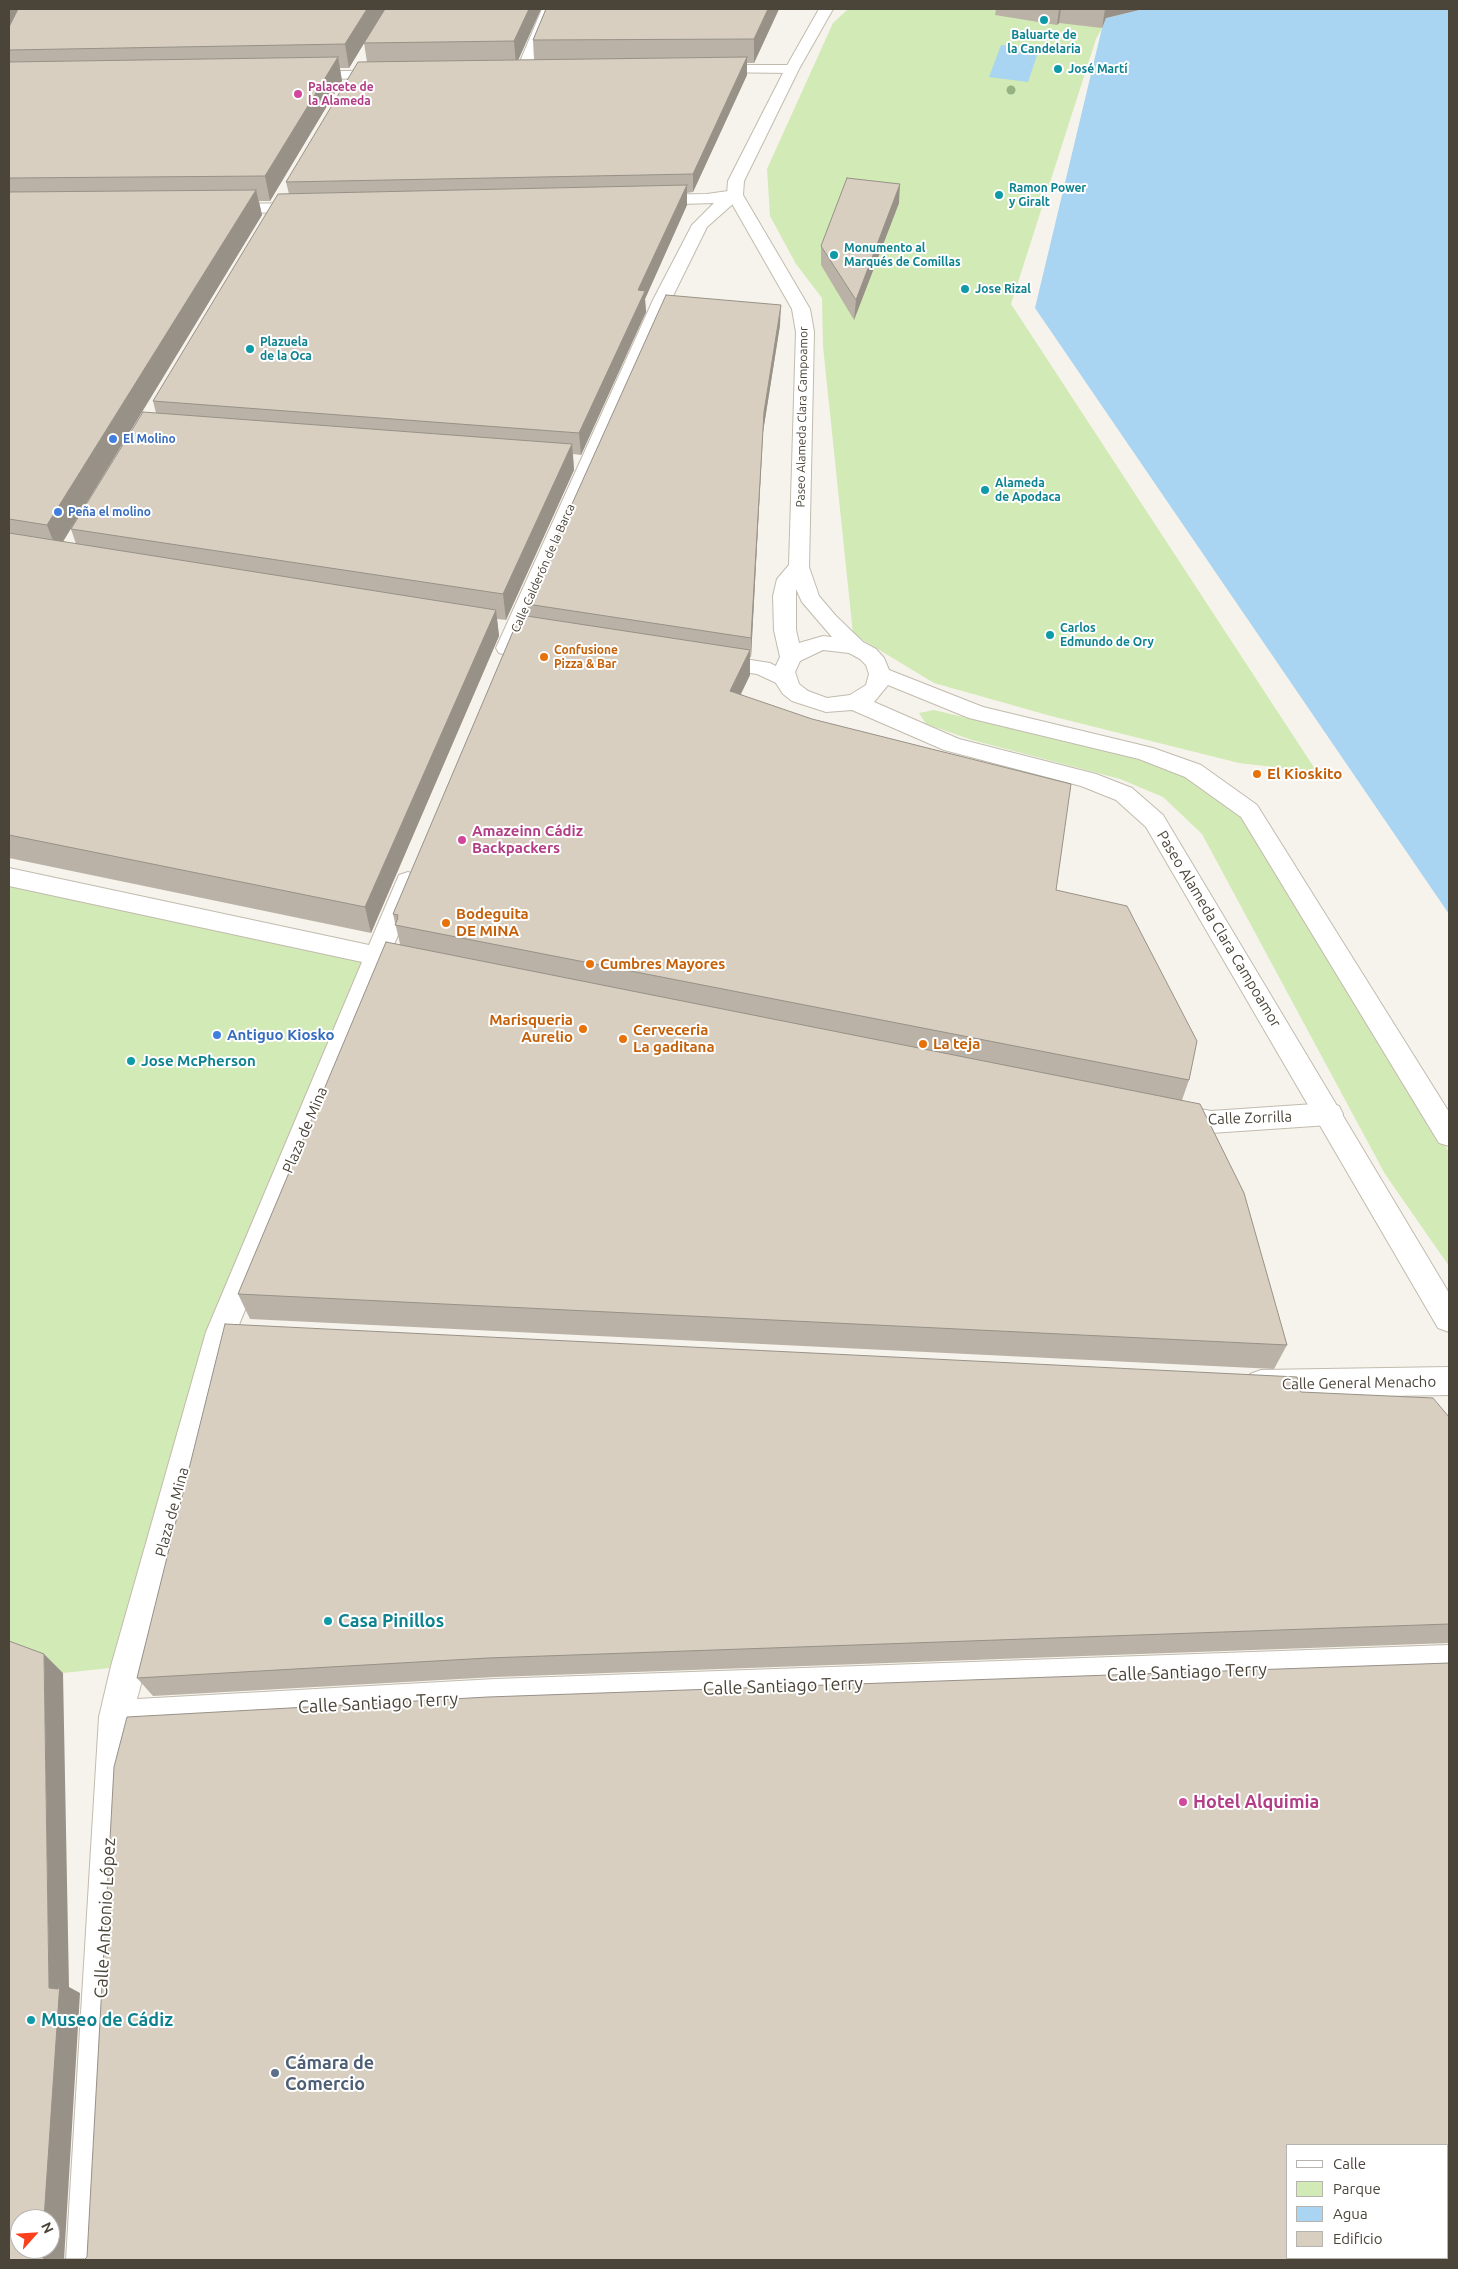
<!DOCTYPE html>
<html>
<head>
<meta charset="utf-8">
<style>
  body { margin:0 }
  #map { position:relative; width:1458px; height:2269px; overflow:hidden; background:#f6f3ec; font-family:Ubuntu,sans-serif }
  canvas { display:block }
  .frame { position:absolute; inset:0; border:10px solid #4b4439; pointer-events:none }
  .legend { position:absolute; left:1286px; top:2144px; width:162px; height:115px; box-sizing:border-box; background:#fff; border:1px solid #b7b4b0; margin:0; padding:6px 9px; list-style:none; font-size:15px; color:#4b4439 }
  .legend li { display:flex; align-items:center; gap:10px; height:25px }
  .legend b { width:25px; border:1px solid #b7b4b0 }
  .north { position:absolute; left:10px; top:2209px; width:50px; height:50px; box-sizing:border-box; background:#fff; border:1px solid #b7b4b0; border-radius:50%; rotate:64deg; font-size:14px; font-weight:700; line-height:20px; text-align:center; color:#4b4439 }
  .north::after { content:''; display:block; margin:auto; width:18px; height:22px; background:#fc3f1d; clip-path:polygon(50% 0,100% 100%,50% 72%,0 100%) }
</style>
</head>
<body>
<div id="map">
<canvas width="1458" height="2269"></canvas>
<div class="frame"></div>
<ul class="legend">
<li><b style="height:6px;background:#fff"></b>Calle</li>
<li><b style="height:14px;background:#d2eab5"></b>Parque</li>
<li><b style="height:14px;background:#a9d4f2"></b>Agua</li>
<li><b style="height:14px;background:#d8cfc1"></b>Edificio</li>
</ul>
<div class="north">N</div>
</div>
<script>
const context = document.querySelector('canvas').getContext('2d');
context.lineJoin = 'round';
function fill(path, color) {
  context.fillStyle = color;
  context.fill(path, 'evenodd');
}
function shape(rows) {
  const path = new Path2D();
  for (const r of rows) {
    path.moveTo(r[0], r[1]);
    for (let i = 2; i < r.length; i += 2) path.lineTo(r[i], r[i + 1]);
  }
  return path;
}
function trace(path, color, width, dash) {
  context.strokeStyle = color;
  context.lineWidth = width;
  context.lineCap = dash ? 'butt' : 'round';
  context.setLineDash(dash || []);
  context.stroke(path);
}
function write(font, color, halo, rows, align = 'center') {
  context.font = font + ' Ubuntu,sans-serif';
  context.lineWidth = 4;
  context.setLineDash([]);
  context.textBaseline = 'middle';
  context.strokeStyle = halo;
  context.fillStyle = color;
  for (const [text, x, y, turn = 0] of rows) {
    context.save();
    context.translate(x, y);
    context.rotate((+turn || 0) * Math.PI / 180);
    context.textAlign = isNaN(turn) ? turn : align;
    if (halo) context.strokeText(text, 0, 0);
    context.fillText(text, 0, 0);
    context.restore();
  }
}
fill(shape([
  [848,9,1070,9,1102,28,1096,39,1011,304,1317,772,1239,763,1051,716,934,683,853,634,823,346,822,298,796,264,770,216,767,169,833,23],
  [934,710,1136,759,1190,776,1252,823,1449,1152,1449,1266,1385,1174,1202,834,1163,797,1120,779,972,740,926,724,919,713],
  [9,877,377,956,221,1332,128,1666,63,1673,9,1652]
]), '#d2eab5');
fill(shape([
  [1143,9,1449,9,1449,914,1035,308,1102,28,1106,18],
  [1001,45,1039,49,1028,82,989,77]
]), '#a9d4f2');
const pedestrian = shape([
  [1329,1103,1339,1106,1343,1114,1339,1122,1329,1125,1211,1133,1163,1123,1159,1115,1163,1107,1173,1104,1211,1111,1329,1103]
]);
const minor = shape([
  [542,9,556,9,530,71,528,74,518,74,516,71,542,9],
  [711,65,792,65,799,69,792,73,706,72,704,69,706,66,711,65],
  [388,70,393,71,395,74,393,77,303,80,296,76,303,72,388,70],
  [735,190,741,192,743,195,707,227,671,300,518,648,515,653,507,655,499,653,496,648,653,300,692,225,714,203,649,205,643,203,641,200,643,197,649,195,707,194,735,190],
  [306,203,312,205,314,208,312,211,224,214,218,212,216,209,218,206,224,204,306,203],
  [712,654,770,663,793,675,796,680,793,685,785,687,757,674,704,666,701,661,704,656,712,654],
  [9,868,369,945,399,875,408,872,417,875,420,881,236,1332,137,1699,495,1679,1449,1645,1449,1679,495,1713,132,1733,106,2260,66,2260,99,1717,111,1666,206,1332,362,962,9,886,9,868],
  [1449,1367,1449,1395,1261,1398,1250,1394,1246,1384,1250,1374,1261,1370,1449,1367]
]);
const tertiary = shape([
  [819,9,833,9,799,69,744,181,743,195,810,309,814,332,809,567,819,596,836,616,863,642,876,649,884,658,889,670,983,707,1153,748,1201,765,1257,805,1449,1112,1449,1146,1439,1143,1241,817,1185,777,1139,759,969,718,888,685,874,702,959,739,1096,774,1132,788,1163,815,1449,1293,1449,1332,1438,1328,1146,827,1116,800,1081,786,944,750,852,710,826,712,792,701,783,694,774,680,773,672,780,657,774,630,773,596,777,579,789,565,796,332,792,309,727,195,728,181,785,69,819,9],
  [796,589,802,602,832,637,823,636,799,643,796,630,796,589],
  [823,650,849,653,860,659,866,665,869,674,866,685,850,695,827,698,808,691,799,684,795,672,800,661,823,650]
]);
trace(pedestrian, '#c2bbae', 2);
trace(minor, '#c2bbae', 2);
trace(tertiary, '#c2bbae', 2);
fill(pedestrian, '#fff');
fill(minor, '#fff');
fill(tertiary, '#fff');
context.fillStyle = '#97b381';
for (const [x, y] of [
  [1011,90]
]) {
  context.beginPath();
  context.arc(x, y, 4.5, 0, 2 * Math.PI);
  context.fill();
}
fill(shape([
  [9,9,541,9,518,60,534,60,533,40,546,9,779,9,754,63,747,63,747,75,693,192,687,193,687,205,645,299,646,312,581,455,573,454,574,470,506,620,497,619,499,636,371,933,9,858],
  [375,25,364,43,367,62,286,182,289,194,153,401,156,413,71,529,76,544,63,542,262,215,259,201,270,201,342,81,340,68,349,68],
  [996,9,1143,9,1106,18,1102,28,1059,23,1057,25,995,15],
  [899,203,854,320,821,265,821,246],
  [780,325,763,432,751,657,750,657,750,675,741,694,1056,890,1189,1080,1182,1100,1287,1345,1274,1369,250,1319,238,1294,400,944,393,914,529,616,527,604],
  [1301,1392,1449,1417,1449,1643,495,1677,153,1696,137,1678]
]), '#bab2a6');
fill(shape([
  [9,9,20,9,9,30],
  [367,9,385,9,349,68,345,44],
  [529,9,541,9,516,65,514,41],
  [768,9,779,9,754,63,754,39],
  [1059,9,1061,9,1059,23,1057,25],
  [1105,9,1143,9,1106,18,1102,28],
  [338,57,342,81,270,201,265,176],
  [747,57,747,75,693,192,693,174],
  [900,184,899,203,854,320,856,300],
  [687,185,687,205,645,299,646,312,581,455,579,433,638,290],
  [256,190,262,215,57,551,47,525],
  [781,305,780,325,763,432,751,657,751,638,764,412],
  [572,444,574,470,506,620,503,594],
  [496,610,499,636,371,933,365,907],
  [750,650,750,675,730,716,730,691],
  [44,1654,63,1673,69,1987,80,1993,64,2260,44,2259,42,2257,42,2249,50,2249,50,2219,44,2219,49,1988]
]), '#979187');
const building = shape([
  [18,9,367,9,345,44,9,50,9,27,18,9],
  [385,9,529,9,514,41,364,43,385,9],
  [546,9,768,9,754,39,533,40,546,9],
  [338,57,265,176,9,178,9,62,338,57],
  [747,57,693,174,286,182,358,62,747,57],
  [847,178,900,184,856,300,821,246,847,178],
  [687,185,638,290,645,291,579,433,153,401,278,194,687,185],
  [256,190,47,525,9,519,9,192,256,190],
  [666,295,781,305,764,412,751,638,527,604,666,295],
  [143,412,572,444,503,594,71,529,143,412],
  [9,533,496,610,365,907,9,835,9,533],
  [520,615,750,650,730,691,812,719,1071,784,1056,890,1127,906,1197,1041,1189,1080,395,925,398,918,397,918,398,915,393,914,520,615],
  [386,942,1200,1104,1244,1193,1287,1345,238,1294,386,942],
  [225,1324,1297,1377,1301,1392,1433,1398,1449,1417,1449,1624,488,1658,137,1678,225,1324],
  [9,1641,44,1654,49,1988,58,1989,60,1982,44,2219,20,2219,20,2249,42,2249,42,2257,44,2259,85,2259,87,2257,114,1767,127,1717,488,1697,1449,1663,1449,2260,9,2260,9,1641],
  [1287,2145,1447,2145,1447,2258,1287,2258,1287,2145]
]);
fill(building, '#d8cfc1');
trace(building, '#979187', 1);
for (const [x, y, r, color] of [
  [1044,20,5,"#0f9aa8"],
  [1058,69,5,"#0f9aa8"],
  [298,94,5,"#d1479c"],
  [999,195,5,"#0f9aa8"],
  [834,255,5,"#0f9aa8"],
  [965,289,5,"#0f9aa8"],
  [250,349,5,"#0f9aa8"],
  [113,439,5,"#3f7fe0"],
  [985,490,5,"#0f9aa8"],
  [58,512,5,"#3f7fe0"],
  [1050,635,5,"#0f9aa8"],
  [544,657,5,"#e8710a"],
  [1257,774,5,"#e8710a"],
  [462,840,5,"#d1479c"],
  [446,923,5,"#e8710a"],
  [590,964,5,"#e8710a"],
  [583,1029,5,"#e8710a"],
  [217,1035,5,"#3f7fe0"],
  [623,1039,5,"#e8710a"],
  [923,1044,5,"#e8710a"],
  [131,1061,5,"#0f9aa8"],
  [328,1621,5,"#0f9aa8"],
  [1183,1802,5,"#d1479c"],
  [31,2020,5,"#0f9aa8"],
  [275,2073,5,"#5c6f8a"]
]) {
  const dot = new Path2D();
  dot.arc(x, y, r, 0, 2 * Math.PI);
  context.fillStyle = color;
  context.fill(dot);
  trace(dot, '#fff', 2);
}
write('bold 12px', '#0d838f', '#fff', [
  ["Baluarte de",1044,35,"center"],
  ["la Candelaria",1044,49,"center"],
  ["José Martí",1068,69],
  ["Ramon Power",1009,188],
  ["y Giralt",1009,202],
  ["Monumento al",844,248],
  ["Marqués de Comillas",844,262],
  ["Jose Rizal",975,289],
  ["Plazuela",260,342],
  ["de la Oca",260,356],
  ["Alameda",995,483],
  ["de Apodaca",995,497],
  ["Carlos",1060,628],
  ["Edmundo de Ory",1060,642]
], 'left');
write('bold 12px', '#b23c85', '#fff', [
  ["Palacete de",308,87],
  ["la Alameda",308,101]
], 'left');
write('12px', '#4b4439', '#fff', [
  ["Paseo Alameda Clara Campoamor",802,417,-89],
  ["Calle Calderón de la Barca",543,568,-66]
]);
write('bold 12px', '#366cbe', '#fff', [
  ["El Molino",123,439],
  ["Peña el molino",68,512]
], 'left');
write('bold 12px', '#c56008', '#fff', [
  ["Confusione",554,650],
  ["Pizza & Bar",554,664]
], 'left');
write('bold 15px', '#c56008', '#fff', [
  ["El Kioskito",1267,774],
  ["Bodeguita",456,914],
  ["DE MINA",456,931],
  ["Cumbres Mayores",600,964],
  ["Marisqueria",573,1020,"right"],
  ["Aurelio",573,1037,"right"],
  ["Cerveceria",633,1030],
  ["La gaditana",633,1047],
  ["La teja",933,1044]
], 'left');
write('bold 15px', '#b23c85', '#fff', [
  ["Amazeinn Cádiz",472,831],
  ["Backpackers",472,848]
], 'left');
write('15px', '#4b4439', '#fff', [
  ["Paseo Alameda Clara Campoamor",1219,929,59],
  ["Calle Zorrilla",1250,1118,-2],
  ["Plaza de Mina",305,1130,-67],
  ["Calle General Menacho",1359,1383,-1],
  ["Plaza de Mina",172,1512,-75]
]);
write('bold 15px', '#366cbe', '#fff', [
  ["Antiguo Kiosko",227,1035]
], 'left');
write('bold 15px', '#0d838f', '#fff', [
  ["Jose McPherson",141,1061]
], 'left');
write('bold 18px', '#0d838f', '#fff', [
  ["Casa Pinillos",338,1621],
  ["Museo de Cádiz",41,2020]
], 'left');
write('18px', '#4b4439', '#fff', [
  ["Calle Santiago Terry",1187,1672,-2],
  ["Calle Santiago Terry",783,1686,-2],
  ["Calle Santiago Terry",378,1703,-3],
  ["Calle Antonio López",105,1918,-87]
]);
write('bold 18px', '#b23c85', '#fff', [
  ["Hotel Alquimia",1193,1802]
], 'left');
write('bold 18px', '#4e5e75', '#fff', [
  ["Cámara de",285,2063],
  ["Comercio",285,2084]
], 'left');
</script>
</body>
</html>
